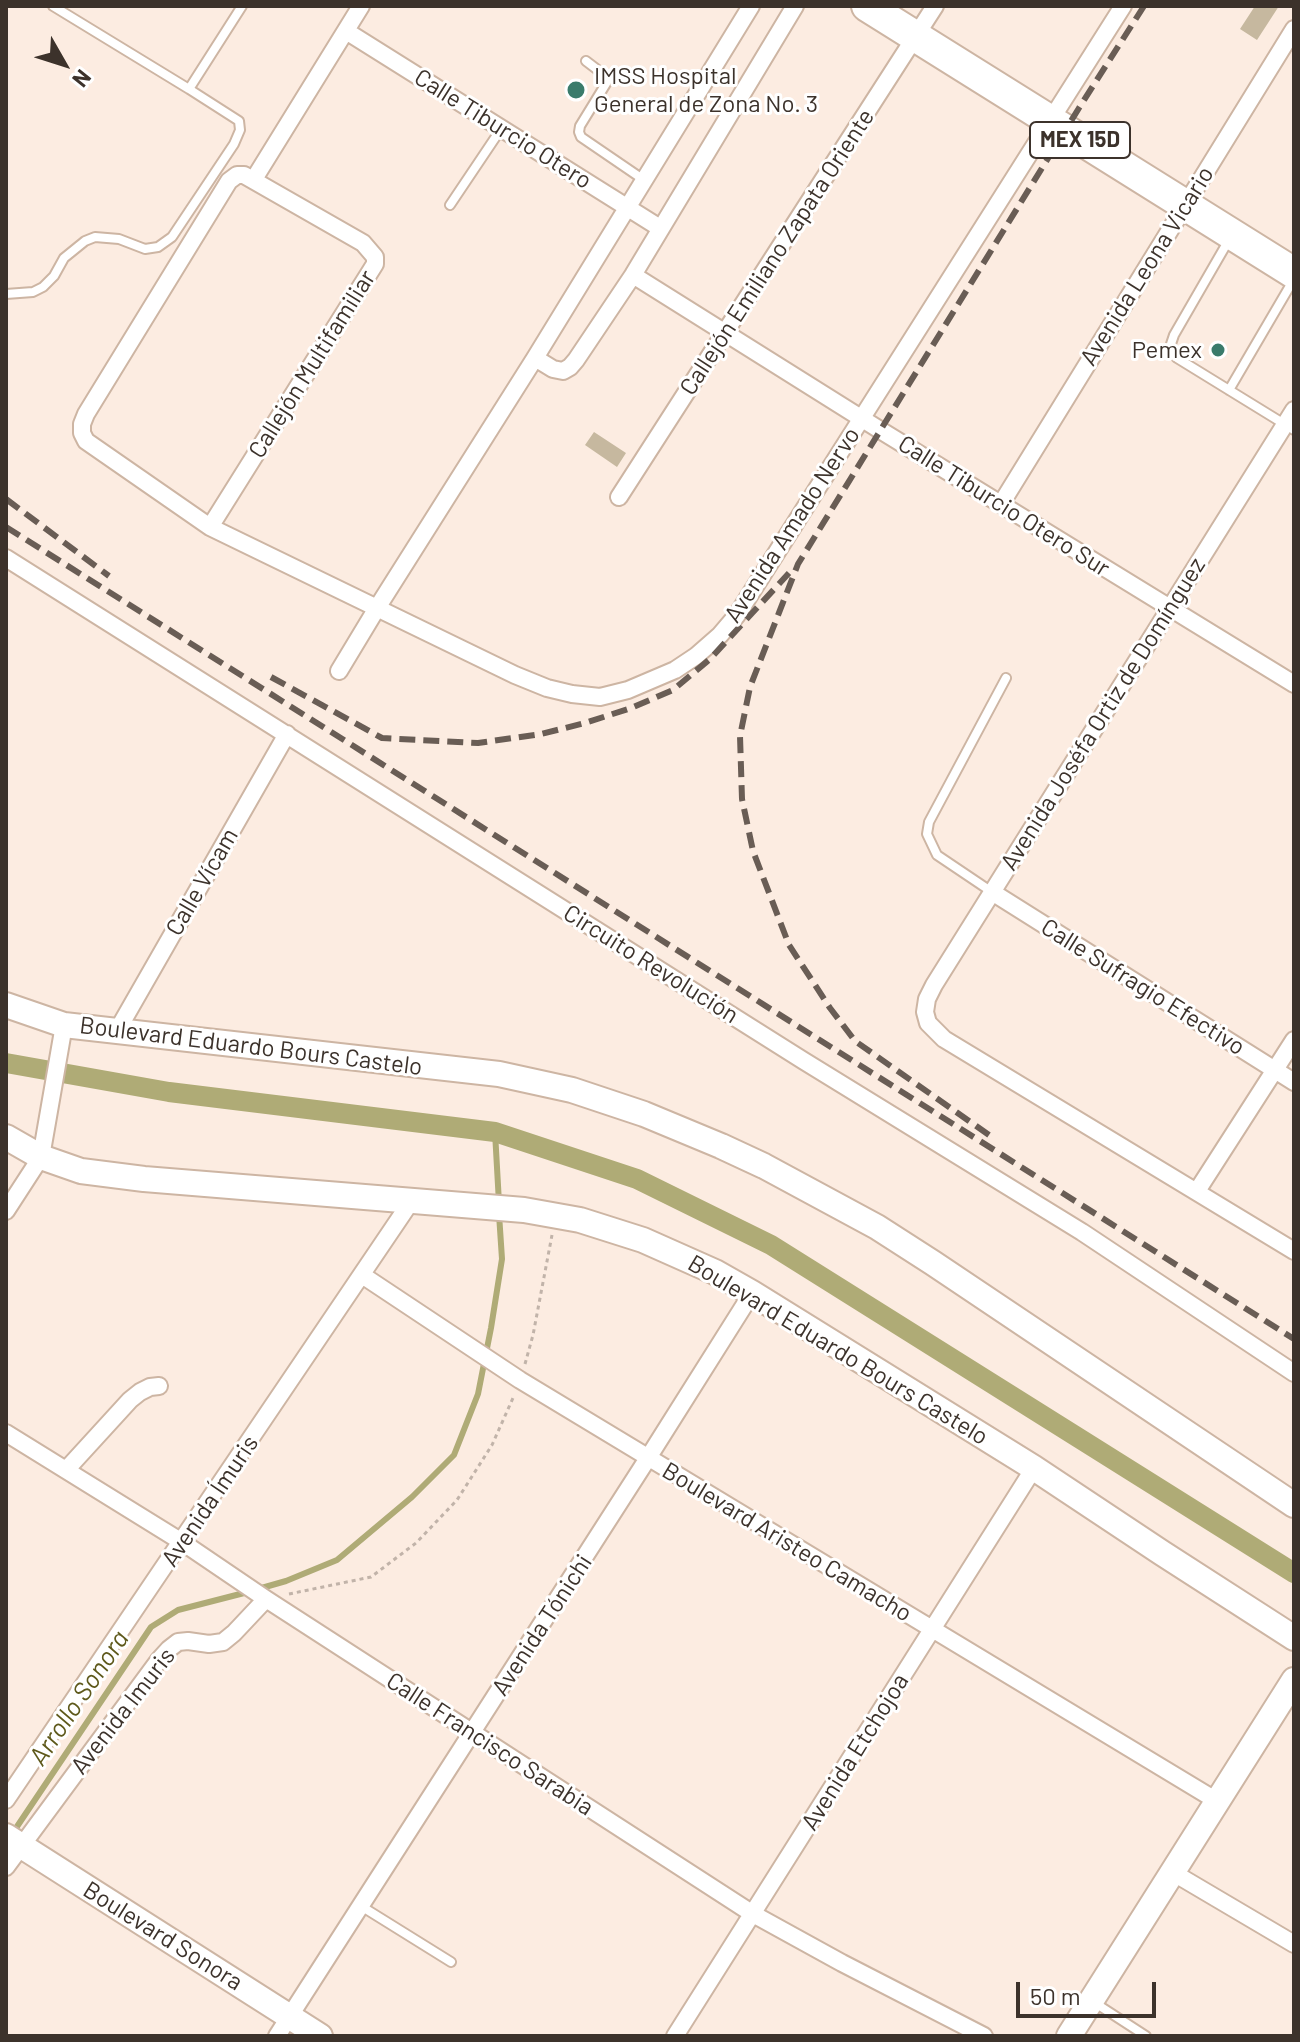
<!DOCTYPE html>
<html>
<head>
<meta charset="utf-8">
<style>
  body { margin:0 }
  #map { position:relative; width:1300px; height:2042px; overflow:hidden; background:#fcece1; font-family:Barlow,sans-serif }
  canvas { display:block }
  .frame { position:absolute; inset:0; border:8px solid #3c322b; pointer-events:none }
  .north { position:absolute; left:24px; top:24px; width:80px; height:80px; -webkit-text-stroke:6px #fff; paint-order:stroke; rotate:129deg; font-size:22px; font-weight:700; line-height:32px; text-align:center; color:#3c322b }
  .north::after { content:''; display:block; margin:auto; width:28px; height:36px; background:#3c322b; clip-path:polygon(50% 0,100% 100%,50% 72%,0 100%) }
  .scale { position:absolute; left:1016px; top:1982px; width:140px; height:36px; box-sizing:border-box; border:4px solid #3c322b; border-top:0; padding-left:10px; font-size:24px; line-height:28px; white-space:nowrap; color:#3c322b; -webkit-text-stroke:6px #fff; paint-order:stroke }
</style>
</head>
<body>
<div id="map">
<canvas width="1300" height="2042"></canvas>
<div class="frame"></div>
<div class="north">N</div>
<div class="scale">50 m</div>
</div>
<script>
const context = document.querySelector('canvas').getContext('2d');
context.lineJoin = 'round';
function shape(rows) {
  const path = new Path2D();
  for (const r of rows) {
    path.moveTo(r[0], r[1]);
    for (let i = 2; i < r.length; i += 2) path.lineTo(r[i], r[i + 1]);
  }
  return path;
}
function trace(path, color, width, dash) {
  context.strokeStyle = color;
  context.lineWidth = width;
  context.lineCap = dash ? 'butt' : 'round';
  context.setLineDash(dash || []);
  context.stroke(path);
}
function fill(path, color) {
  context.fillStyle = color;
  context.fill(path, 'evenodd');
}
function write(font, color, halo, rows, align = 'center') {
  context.font = font + ' Barlow,sans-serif';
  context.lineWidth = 6;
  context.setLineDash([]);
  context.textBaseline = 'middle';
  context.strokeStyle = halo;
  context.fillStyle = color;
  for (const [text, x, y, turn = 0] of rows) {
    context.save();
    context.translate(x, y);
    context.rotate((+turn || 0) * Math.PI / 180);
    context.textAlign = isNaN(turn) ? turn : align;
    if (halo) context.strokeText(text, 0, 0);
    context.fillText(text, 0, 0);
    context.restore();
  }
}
trace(shape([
  [495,1132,499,1203],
  [258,1589,286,1581,337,1560,412,1497,454,1455,478,1394,491,1328,502,1259,499,1214],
  [12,1834,151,1627,178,1610,248,1592]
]), '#afab76', 6);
trace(shape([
  [6,1063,169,1092,495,1132,637,1179,771,1245,1294,1573]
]), '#afab76', 20);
fill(shape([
  [1255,6,1279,6,1257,40,1240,29],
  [594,432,626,453,617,467,585,445]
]), '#c6b89f');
const lane = shape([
  [53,6,189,89],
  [586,61,607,77,607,82,580,126,579,132,581,137,644,180],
  [450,205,501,129],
  [1230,238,1174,335,1171,344,1172,353,1177,358,1294,430],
  [6,294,33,292,43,287,54,276,64,258,85,241,95,237,119,239,145,249,158,247,172,237,234,144,240,130,239,121,189,89,242,6],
  [1229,390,1294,279],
  [992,892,937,855,927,834,929,822,1006,678],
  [361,1906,451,1962],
  [1092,2001,1146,2036]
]);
const street = shape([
  [346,31,660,228],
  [254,179,361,6],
  [633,275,880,430,1294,684],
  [535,358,553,369,563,371,570,367,576,360,633,275,795,6],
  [1294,410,934,985,927,999,925,1012,928,1023,944,1039,1294,1251],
  [619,497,935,6],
  [1001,504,1294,29],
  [210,527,375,264,375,257,363,243,244,175,237,175,229,181,86,414,82,424,82,433,86,441,210,527,515,675,547,688,572,694,600,697,628,690,675,670,696,656,720,635,737,615,1123,6],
  [6,558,804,1061,1082,1232,1294,1373],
  [339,671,377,608,535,358,751,6],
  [992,892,1294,1082],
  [117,1031,287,734],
  [1197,1191,1294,1040],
  [6,1211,41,1157,64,1025],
  [362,1275,520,1380,1217,1801],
  [6,1433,182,1542,266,1599,753,1914,842,1963,984,2036],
  [66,1470,130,1400,140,1392,150,1387,159,1386],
  [6,1800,412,1200],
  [6,1867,159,1660,169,1649,178,1642,188,1641,209,1644,223,1642,234,1633,266,1599],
  [1172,1872,1294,1944],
  [277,2036,648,1458,752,1293],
  [675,2036,1034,1468]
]);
const secondary = shape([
  [6,1005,64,1025,499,1074,572,1090,644,1114,721,1146,764,1166,877,1227,933,1263,1294,1505],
  [6,1137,41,1157,81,1171,144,1179,524,1210,580,1220,643,1240,715,1272,752,1293,1034,1468,1162,1553,1294,1638],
  [6,1836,320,2036],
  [1069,2036,1294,1680]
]);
const highway = shape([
  [867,6,1294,273]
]);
trace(lane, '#cdb5a3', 12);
trace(street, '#cdb5a3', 20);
trace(secondary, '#cdb5a3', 28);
trace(highway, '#cdb5a3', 34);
trace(shape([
  [525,1364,533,1335,552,1235],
  [289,1594,371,1577,416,1543,457,1500,492,1445,513,1398]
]), '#c1b3a9', 3, [4, 4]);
trace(lane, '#fff', 8);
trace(street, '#fff', 16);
trace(secondary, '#fff', 24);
trace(highway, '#fff', 30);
trace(shape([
  [6,499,109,576],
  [6,527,1294,1339],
  [271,677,382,738,478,743,541,734,585,723,631,708,673,690,710,659,789,573],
  [989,1135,855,1041,830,1008,789,945,753,851,742,799,740,736,750,687,798,564,1079,108,1144,6]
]), '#695d55', 6, [16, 8]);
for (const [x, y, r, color] of [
  [576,90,10,"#3a7b6b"],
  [1218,350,8,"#3a7b6b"]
]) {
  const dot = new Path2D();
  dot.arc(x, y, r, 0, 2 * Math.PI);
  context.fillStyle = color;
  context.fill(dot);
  trace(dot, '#fff', 3);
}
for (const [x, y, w] of [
  [1080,140,100]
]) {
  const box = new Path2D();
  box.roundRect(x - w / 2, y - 18, w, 36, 6);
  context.fillStyle = '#fff';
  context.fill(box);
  trace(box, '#3c322b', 2);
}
write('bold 22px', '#3c322b', null, [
  ["MEX 15D",1080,140]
]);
write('24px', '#3c322b', '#fff', [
  ["IMSS Hospital",594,76],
  ["General de Zona No. 3",594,104],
  ["Pemex",1202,350,"right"]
], 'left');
write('24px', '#3c322b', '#fff', [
  ["Calle Tiburcio Otero",503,129,32],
  ["Callejón Emiliano Zapata Oriente",777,252,-57],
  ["Avenida Leona Vicario",1147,266,-58],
  ["Callejón Multifamiliar",312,364,-58],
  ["Calle Tiburcio Otero Sur",1004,506,32],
  ["Avenida Amado Nervo",792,525,-57],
  ["Avenida Joséfa Ortiz de Domínguez",1103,714,-58],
  ["Calle Vícam",202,882,-60],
  ["Circuito Revolución",651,964,32],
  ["Calle Sufragio Efectivo",1143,987,32],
  ["Boulevard Eduardo Bours Castelo",251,1046,7],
  ["Boulevard Eduardo Bours Castelo",838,1350,31],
  ["Avenida Ímuris",210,1501,-56],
  ["Boulevard Aristeo Camacho",787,1542,31],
  ["Avenida Tónichi",542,1625,-57],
  ["Avenida Imuris",123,1711,-52],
  ["Calle Francisco Sarabia",490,1744,33],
  ["Avenida Etchojoa",855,1752,-58],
  ["Boulevard Sonora",163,1936,32]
]);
write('italic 26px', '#5e591b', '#fff', [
  ["Arrollo Sonora",79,1698,-56]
]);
</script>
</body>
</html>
